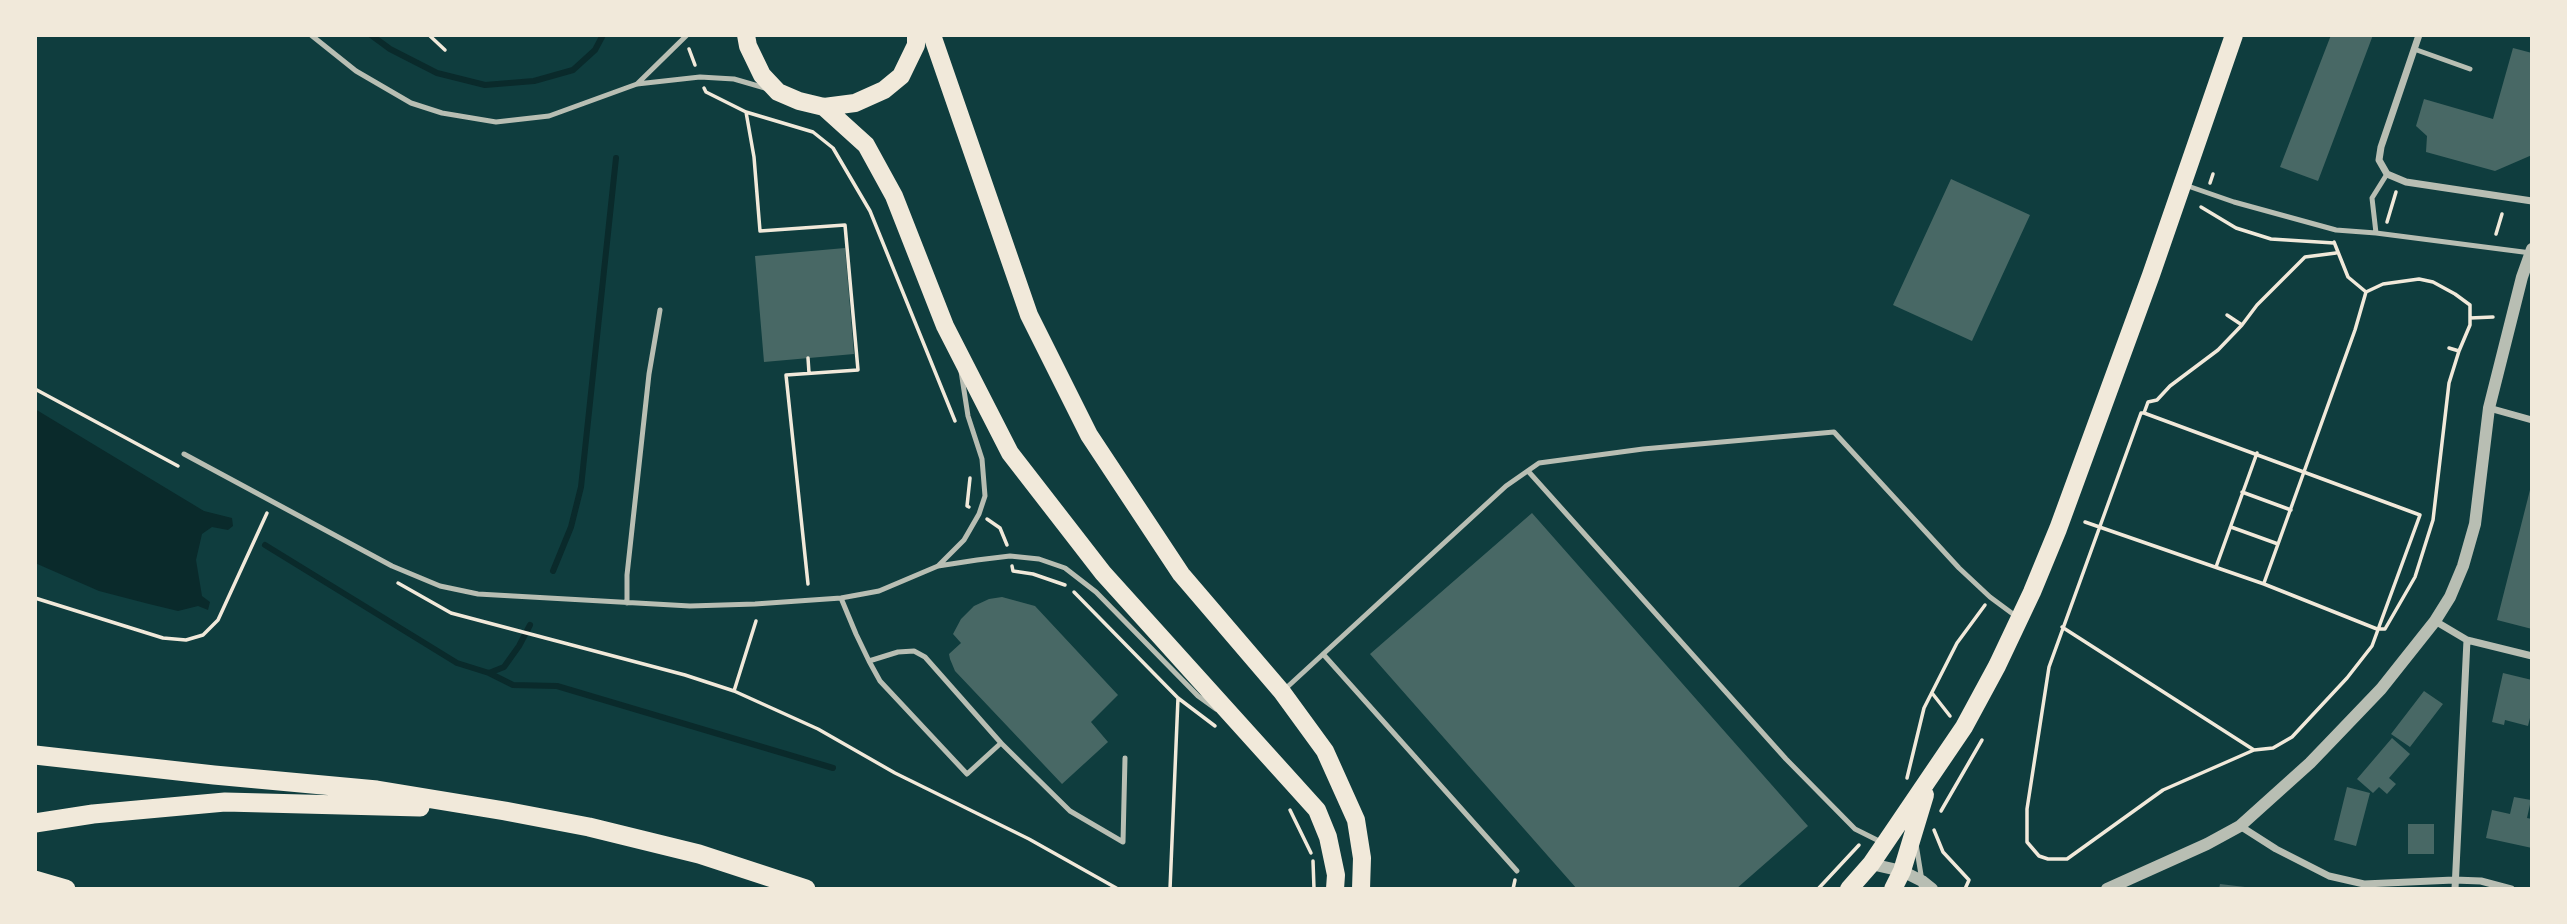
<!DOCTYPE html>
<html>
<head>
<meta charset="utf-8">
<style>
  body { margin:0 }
  #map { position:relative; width:2567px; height:924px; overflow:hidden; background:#0f3d3e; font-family:"Archivo Narrow",sans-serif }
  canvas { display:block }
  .frame { position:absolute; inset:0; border:37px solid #f1e9da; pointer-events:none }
</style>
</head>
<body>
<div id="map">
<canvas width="2567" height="924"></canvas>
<div class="frame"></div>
</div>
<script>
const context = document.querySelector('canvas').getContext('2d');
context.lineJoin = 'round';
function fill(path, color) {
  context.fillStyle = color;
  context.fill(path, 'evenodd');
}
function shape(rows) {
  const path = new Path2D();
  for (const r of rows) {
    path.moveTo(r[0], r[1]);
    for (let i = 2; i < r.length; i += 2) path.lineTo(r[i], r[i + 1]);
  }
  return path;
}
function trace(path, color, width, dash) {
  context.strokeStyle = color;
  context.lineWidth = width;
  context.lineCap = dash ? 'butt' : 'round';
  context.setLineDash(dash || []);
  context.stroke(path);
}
fill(shape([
  [35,409,204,511,232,518,233,526,228,530,212,527,202,534,196,560,202,596,210,602,208,610,198,606,178,611,149,604,99,591,35,563]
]), '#0a2a2b');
trace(shape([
  [371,35,390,49,437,73,485,85,534,81,573,70,595,50,603,35],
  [265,545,457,663,489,673,504,667,519,646,530,625],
  [553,571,571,527,581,487,616,158],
  [489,673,513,685,557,686,833,768]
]), '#0a2a2b', 6);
fill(shape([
  [2331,35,2373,35,2318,181,2280,167],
  [2513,48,2532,53,2532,155,2495,171,2426,152,2427,136,2416,126,2424,99,2493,119],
  [1951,179,2030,215,1972,341,1893,305],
  [845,248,854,354,764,362,755,256],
  [2531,486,2532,486,2532,629,2497,620],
  [1532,513,1808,826,1736,889,1577,889,1370,654],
  [1002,597,1035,606,1118,695,1091,722,1108,742,1062,784,955,671,950,659,949,654,961,643,953,634,961,619,974,606,989,599],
  [2503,673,2532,680,2532,710,2528,726,2505,720,2504,725,2492,722],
  [2424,691,2443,704,2410,747,2391,734],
  [2392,738,2410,754,2389,778,2396,784,2387,794,2379,787,2373,793,2357,779],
  [2347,787,2370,793,2356,846,2334,840],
  [2514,797,2531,800,2527,818,2532,819,2532,848,2486,838,2492,810,2510,814],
  [2408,824,2434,824,2434,854,2408,854],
  [2220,884,2245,887,2245,889,2219,889]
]), '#486865');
trace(shape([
  [429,35,445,50],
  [689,49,695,65],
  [704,88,706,92,746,112,813,132,833,148,870,211,955,421],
  [746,112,754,157,760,231,845,225,858,370,786,375,808,584],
  [2210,183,2213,174],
  [2201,207,2236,228,2271,239,2334,243],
  [2387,222,2396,192],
  [2496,234,2502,214],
  [2334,242,2348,277,2366,292],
  [2470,318,2493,317],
  [2242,325,2257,305,2305,257,2336,253],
  [808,358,809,373],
  [35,389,178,466],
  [2144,413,2141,413,2049,667,2027,809,2027,842,2039,856,2048,859,2067,859,2163,790,2254,750,2273,748,2292,737,2347,678,2372,646,2420,515,2144,413,2148,402,2157,400,2170,386,2218,350,2242,325,2227,315],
  [2242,492,2291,510],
  [969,507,967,506,970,478],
  [987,519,1000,528,1007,545],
  [2085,522,2264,584,2377,629,2385,629,2415,577,2433,520,2449,383,2459,351,2449,348],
  [2231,527,2278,544],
  [1012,566,1013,571,1033,574,1065,585],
  [2216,567,2257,453],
  [398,583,451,613,685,675,734,691,818,729,895,773,1029,839,1118,889],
  [2264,583,2355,330,2366,292,2383,284,2419,279,2433,282,2455,294,2470,305,2470,325,2459,351],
  [1074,592,1178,698,1215,726],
  [35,598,163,638,186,640,203,635,218,620,267,513],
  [2062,627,2254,750],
  [734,691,756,621],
  [1932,693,1950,716],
  [1907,778,1924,708,1957,643,1985,605],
  [1290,810,1311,853],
  [1941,811,1982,740],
  [1934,830,1943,852,1969,880,1965,889],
  [1313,861,1314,889],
  [1170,889,1178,698],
  [1513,889,1515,880],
  [1818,889,1859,845]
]), '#f1e9da', 3.5);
trace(shape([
  [311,35,356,71,411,103,442,113,496,122,549,116,637,84,700,77,734,79,765,88],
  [2414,49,2470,69],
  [637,84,687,35],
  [2185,185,2234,202,2336,230,2376,233,2531,253],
  [2376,233,2372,198,2387,174],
  [184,454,392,566,440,586,478,594,690,606,755,604,841,598,879,591,938,566,977,560,1010,556,1039,559,1065,568,1096,592,1198,696,1216,709],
  [1528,471,1786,759,1855,829,1881,842],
  [938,566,964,540,979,514,985,496,982,459,968,416,961,371],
  [841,598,856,634,869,661,880,681,967,774,1001,743,925,657,914,651,898,652,869,661],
  [627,603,627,575,649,374,660,310],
  [1323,654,1517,871],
  [1284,690,1506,486,1539,463,1643,449,1834,432,1959,568,1990,597,2017,617],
  [1001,743,1070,811,1123,842,1125,758],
  [1916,844,1922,881,1921,889]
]), '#b8beb3', 5);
trace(shape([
  [2419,35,2381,147,2379,160,2387,174,2406,182,2532,201],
  [2489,408,2532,420],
  [2435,621,2467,640,2532,656],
  [2240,826,2276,849,2329,876,2364,884,2454,880,2481,881,2511,889],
  [2455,889,2467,640]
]), '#b8beb3', 7);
trace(shape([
  [1871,864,1902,871,1922,881,1932,889],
  [2107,889,2207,844,2240,826,2310,763,2335,737,2381,689,2435,621,2450,597,2463,566,2475,524,2489,408,2522,277,2532,249]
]), '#b8beb3', 12);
trace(shape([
  [746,35,748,46,762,75,778,92,799,101,824,107,855,103,884,90,901,76,916,45,916,35],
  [932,35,1029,315,1089,435,1181,574,1282,692,1325,751,1356,820,1362,858,1361,889],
  [824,107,866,145,894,196,945,326,1010,453,1103,573,1317,810,1328,837,1336,875,1335,889],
  [1849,889,1871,864,1964,727,1997,666,2032,592,2058,529,2151,275,2234,35],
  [1893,889,1902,871,1925,795]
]), '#f1e9da', 18);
trace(shape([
  [35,755,214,775,377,790,505,811,589,827,699,854,806,889],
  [35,823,93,814,225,802,420,807],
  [35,880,66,889]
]), '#f1e9da', 19);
</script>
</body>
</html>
